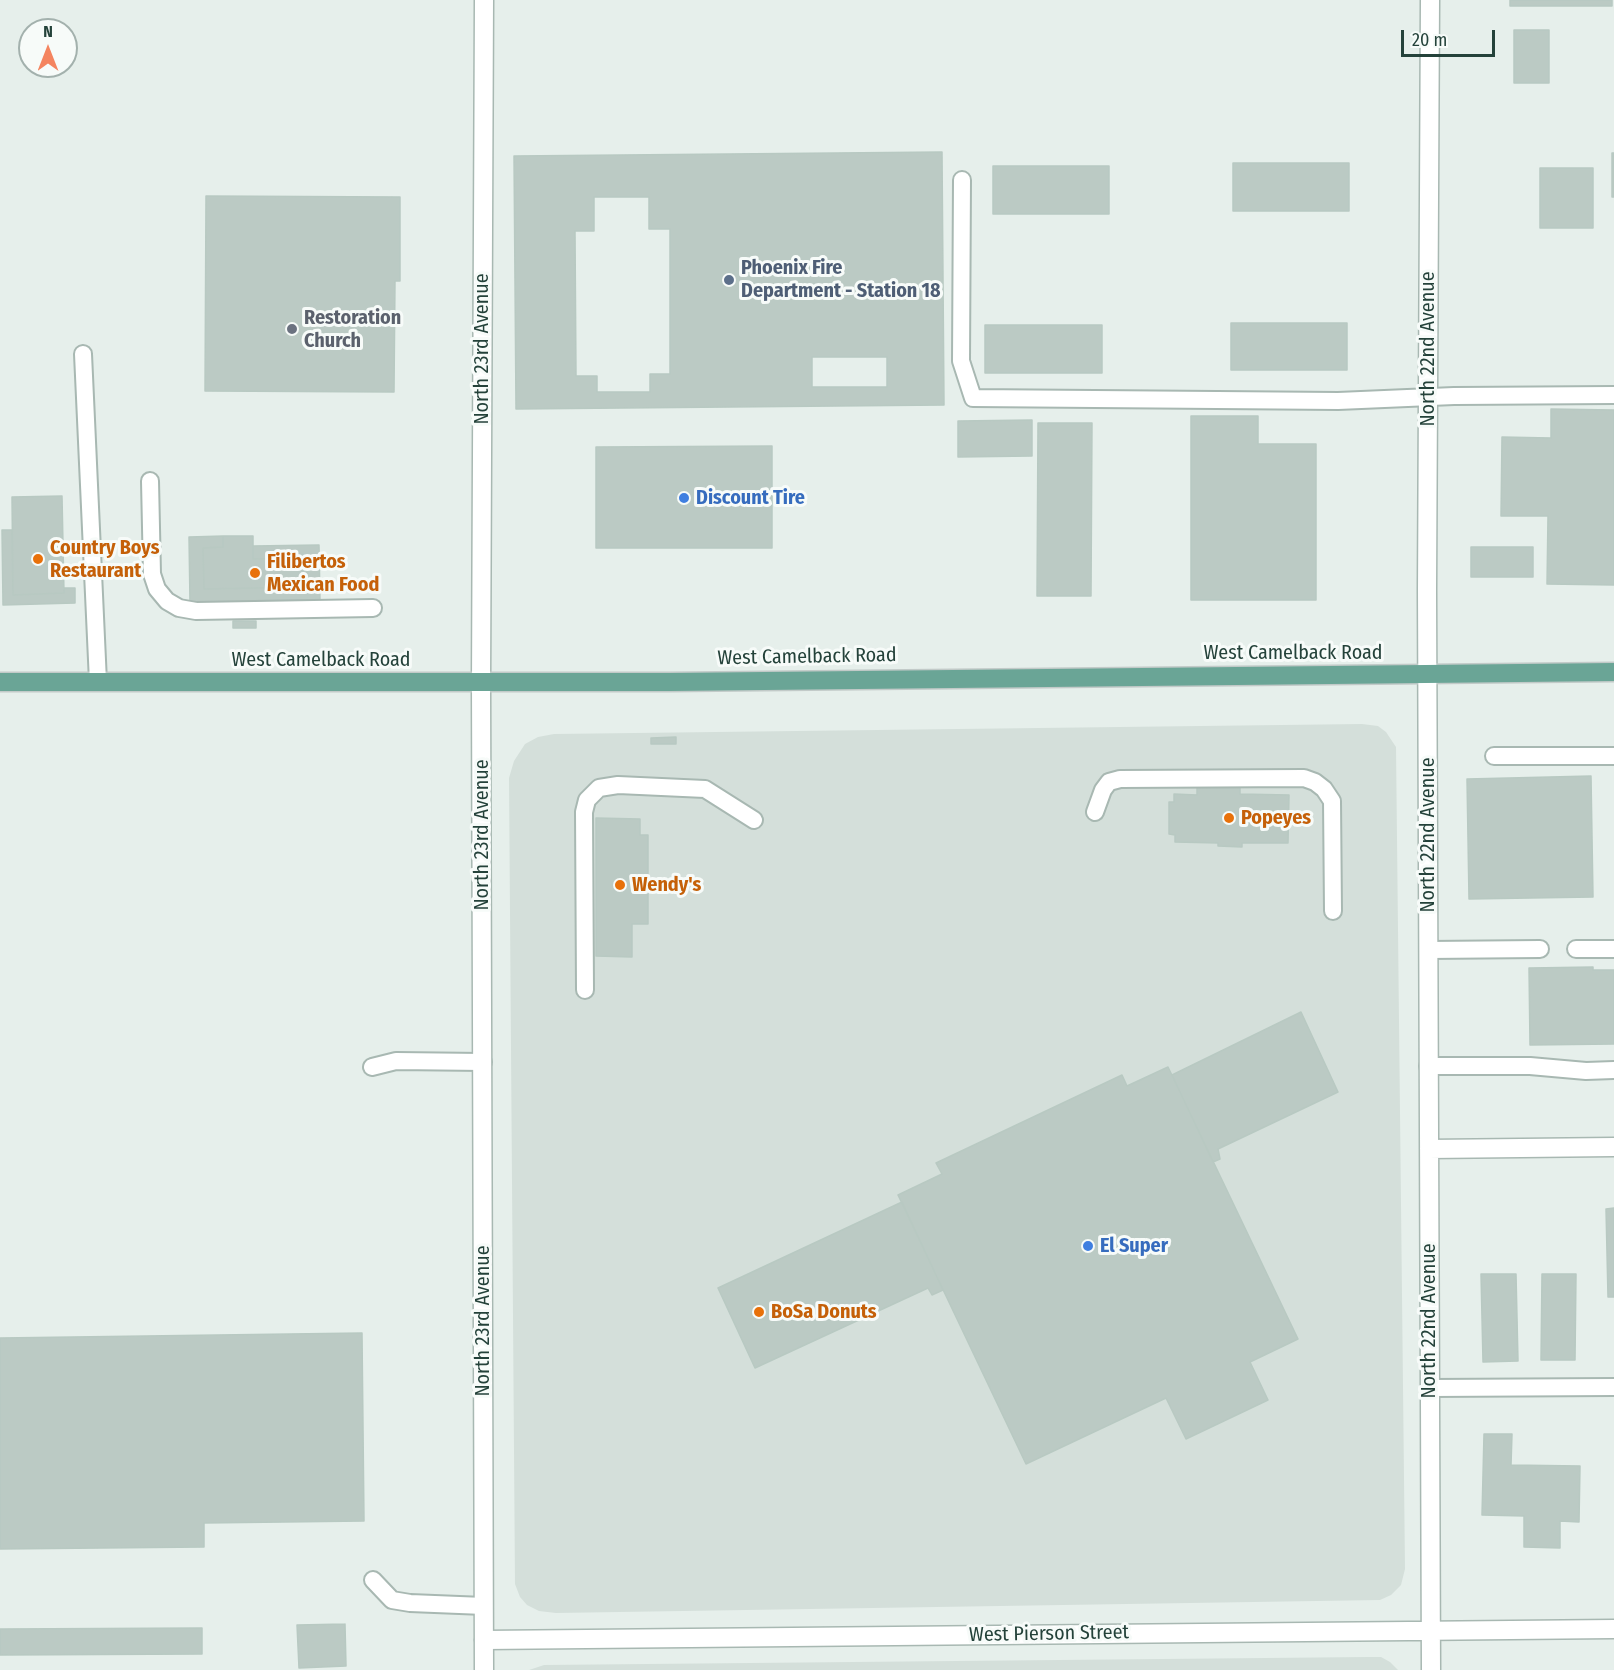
<!DOCTYPE html>
<html>
<head>
<meta charset="utf-8">
<style>
  body { margin:0 }
  #map { position:relative; width:1614px; height:1670px; overflow:hidden; background:#e6efeb; font-family:"Fira Sans Condensed",sans-serif }
  canvas { display:block }
  .north { position:absolute; left:18px; top:18px; width:60px; height:60px; box-sizing:border-box; background:#f7fbf9; border:2px solid #a3b1ad; border-radius:50%; rotate:0deg; font-size:16px; font-weight:700; line-height:24px; text-align:center; color:#24423a }
  .north::after { content:''; display:block; margin:auto; width:21px; height:27px; background:#f4845f; clip-path:polygon(50% 0,100% 100%,50% 72%,0 100%) }
  .scale { position:absolute; left:1401px; top:30px; width:94px; height:27px; box-sizing:border-box; border:3px solid #24423a; border-top:0; padding-left:8px; font-size:18px; line-height:21px; white-space:nowrap; color:#24423a; -webkit-text-stroke:4px #f7fbf9; paint-order:stroke }
</style>
</head>
<body>
<div id="map">
<canvas width="1614" height="1670"></canvas>
<div class="north">N</div>
<div class="scale">20 m</div>
</div>
<script>
const context = document.querySelector('canvas').getContext('2d');
context.lineJoin = 'round';
function fill(path, color) {
  context.fillStyle = color;
  context.fill(path, 'evenodd');
}
function shape(rows) {
  const path = new Path2D();
  for (const r of rows) {
    path.moveTo(r[0], r[1]);
    for (let i = 2; i < r.length; i += 2) path.lineTo(r[i], r[i + 1]);
  }
  return path;
}
function trace(path, color, width, dash) {
  context.strokeStyle = color;
  context.lineWidth = width;
  context.lineCap = dash ? 'butt' : 'round';
  context.setLineDash(dash || []);
  context.stroke(path);
}
function write(font, color, halo, rows, align = 'center') {
  context.font = font + ' "Fira Sans Condensed",sans-serif';
  context.lineWidth = 6;
  context.setLineDash([]);
  context.textBaseline = 'middle';
  context.strokeStyle = halo;
  context.fillStyle = color;
  for (const [text, x, y, turn = 0] of rows) {
    context.save();
    context.translate(x, y);
    context.rotate((+turn || 0) * Math.PI / 180);
    context.textAlign = isNaN(turn) ? turn : align;
    if (halo) context.strokeText(text, 0, 0);
    context.fillText(text, 0, 0);
    context.restore();
  }
}
fill(shape([
  [1362,724,1378,726,1386,732,1396,747,1405,1569,1401,1585,1391,1595,1380,1600,556,1613,539,1611,527,1605,520,1597,515,1584,509,778,514,761,525,744,538,737,554,734],
  [1368,1657,1381,1657,1390,1662,1398,1670,529,1670,544,1665]
]), '#d4dfda');
const building = shape([
  [1510,0,1612,0,1612,6,1510,6,1510,0],
  [1514,30,1549,30,1549,83,1514,83,1514,30],
  [942,152,944,405,516,409,514,156,942,152],
  [1612,153,1614,153,1614,197,1612,197,1612,153],
  [1233,163,1349,163,1349,211,1233,211,1233,163],
  [993,166,1109,166,1109,214,993,214,993,166],
  [1540,168,1593,168,1593,228,1540,228,1540,168],
  [206,196,400,197,400,281,395,281,394,392,205,391,206,196],
  [594,197,649,197,649,229,670,229,670,374,650,374,650,392,597,392,597,376,576,376,575,231,594,231,594,197],
  [1231,323,1347,323,1347,370,1231,370,1231,323],
  [985,325,1102,325,1102,373,985,373,985,325],
  [812,357,887,357,887,387,812,387,812,357],
  [1551,409,1614,410,1614,585,1547,584,1548,516,1501,516,1502,437,1551,438,1551,409],
  [1191,416,1258,416,1258,444,1316,444,1316,600,1191,600,1191,416],
  [1032,420,1032,456,958,457,958,421,1032,420],
  [1038,423,1092,423,1091,596,1037,596,1038,423],
  [772,446,772,548,596,548,596,447,772,446],
  [62,496,64,593,13,595,12,497,62,496],
  [2,530,12,530,13,595,64,593,64,588,75,588,75,603,3,605,2,530],
  [223,536,253,536,253,559,307,558,308,587,204,589,203,548,223,547,223,536],
  [223,536,223,547,203,548,204,589,308,587,307,558,253,559,253,546,319,545,320,600,190,603,189,537,223,536],
  [1471,547,1533,547,1533,577,1471,577,1471,547],
  [233,621,256,621,256,628,233,628,233,621],
  [676,737,676,744,651,744,651,738,676,737],
  [1591,776,1593,897,1469,899,1467,779,1591,776],
  [1197,787,1240,787,1240,794,1289,795,1288,843,1242,843,1242,847,1218,846,1218,843,1175,842,1175,835,1169,834,1169,802,1174,802,1174,794,1197,795,1197,787],
  [596,818,640,819,640,835,648,835,648,924,632,924,632,957,596,956,596,818],
  [1593,967,1593,970,1614,970,1614,1044,1530,1045,1529,968,1593,967],
  [1301,1012,1338,1092,1218,1149,1220,1159,1213,1162,1172,1075,1301,1012],
  [1168,1067,1298,1339,1250,1362,1268,1400,1186,1439,1166,1398,1026,1464,898,1195,942,1174,936,1163,1122,1075,1127,1086,1168,1067],
  [902,1202,943,1290,932,1295,928,1288,755,1368,718,1288,902,1202],
  [1614,1208,1614,1297,1608,1297,1606,1209,1614,1208],
  [1481,1274,1516,1274,1518,1361,1483,1362,1481,1274],
  [1542,1274,1576,1274,1575,1360,1541,1360,1542,1274],
  [362,1333,364,1521,204,1523,204,1547,0,1549,0,1338,362,1333],
  [1484,1434,1512,1434,1511,1465,1580,1466,1579,1522,1560,1521,1560,1548,1524,1547,1524,1516,1482,1515,1484,1434],
  [345,1624,346,1666,299,1668,297,1625,345,1624],
  [202,1628,202,1654,0,1655,0,1629,202,1628]
]);
fill(building, '#bbcac4');
trace(building, '#b8c9c2', 1.5);
const service = shape([
  [962,180,961,361,973,398,1338,401,1454,396,1614,395],
  [83,354,98,682],
  [150,481,152,574,157,589,167,601,179,608,196,611,373,608],
  [1494,756,1614,756],
  [1095,812,1103,790,1109,782,1120,779,1304,778,1315,782,1324,789,1332,801,1333,911],
  [1576,949,1614,949],
  [1428,950,1540,949],
  [585,990,584,812,587,800,599,788,618,785,705,789,754,820],
  [1428,1066,1530,1066,1586,1071,1614,1070],
  [372,1067,396,1061,483,1062],
  [1430,1388,1614,1387],
  [373,1580,392,1600,410,1603,484,1606]
]);
const minor = shape([
  [1430,0,1427,590,1431,1670],
  [1429,1149,1614,1147],
  [484,1640,1614,1629]
]);
const tertiary = shape([
  [484,0,481,683,484,1670]
]);
const primary = shape([
  [0,682,670,682,1614,672]
]);
trace(service, '#a8b8b2', 20);
trace(minor, '#a8b8b2', 21);
trace(tertiary, '#a8b8b2', 21);
trace(primary, '#c2cac8', 21);
trace(service, '#fff', 16);
trace(minor, '#fff', 18);
trace(tertiary, '#fff', 18);
trace(primary, '#6aa596', 18);
for (const [x, y, r, color] of [
  [729,280,6,"#5c6f8a"],
  [292,329,6,"#6b7280"],
  [684,498,6,"#3f7fe0"],
  [38,559,6,"#e8710a"],
  [255,573,6,"#e8710a"],
  [1229,818,6,"#e8710a"],
  [620,885,6,"#e8710a"],
  [1088,1246,6,"#3f7fe0"],
  [759,1312,6,"#e8710a"]
]) {
  const dot = new Path2D();
  dot.arc(x, y, r, 0, 2 * Math.PI);
  context.fillStyle = color;
  context.fill(dot);
  trace(dot, '#f7fbf9', 2);
}
write('bold 20px', '#4e5e75', '#f7fbf9', [
  ["Phoenix Fire",741,268],
  ["Department - Station 18",741,291]
], 'left');
write('bold 20px', '#5b616d', '#f7fbf9', [
  ["Restoration",304,318],
  ["Church",304,341]
], 'left');
write('20px', '#24423a', '#f7fbf9', [
  ["North 23rd Avenue",482,349,-90],
  ["North 22nd Avenue",1428,349,-90],
  ["West Camelback Road",1293,653],
  ["West Camelback Road",807,657,-1],
  ["West Camelback Road",321,660],
  ["North 23rd Avenue",482,835,-90],
  ["North 22nd Avenue",1428,835,-90],
  ["North 23rd Avenue",483,1321,-90],
  ["North 22nd Avenue",1429,1321,-90],
  ["West Pierson Street",1049,1634,-1]
]);
write('bold 20px', '#366cbe', '#f7fbf9', [
  ["Discount Tire",696,498],
  ["El Super",1100,1246]
], 'left');
write('bold 20px', '#c56008', '#f7fbf9', [
  ["Country Boys",50,548],
  ["Restaurant",50,571],
  ["Filibertos",267,562],
  ["Mexican Food",267,585],
  ["Popeyes",1241,818],
  ["Wendy's",632,885],
  ["BoSa Donuts",771,1312]
], 'left');
</script>
</body>
</html>
